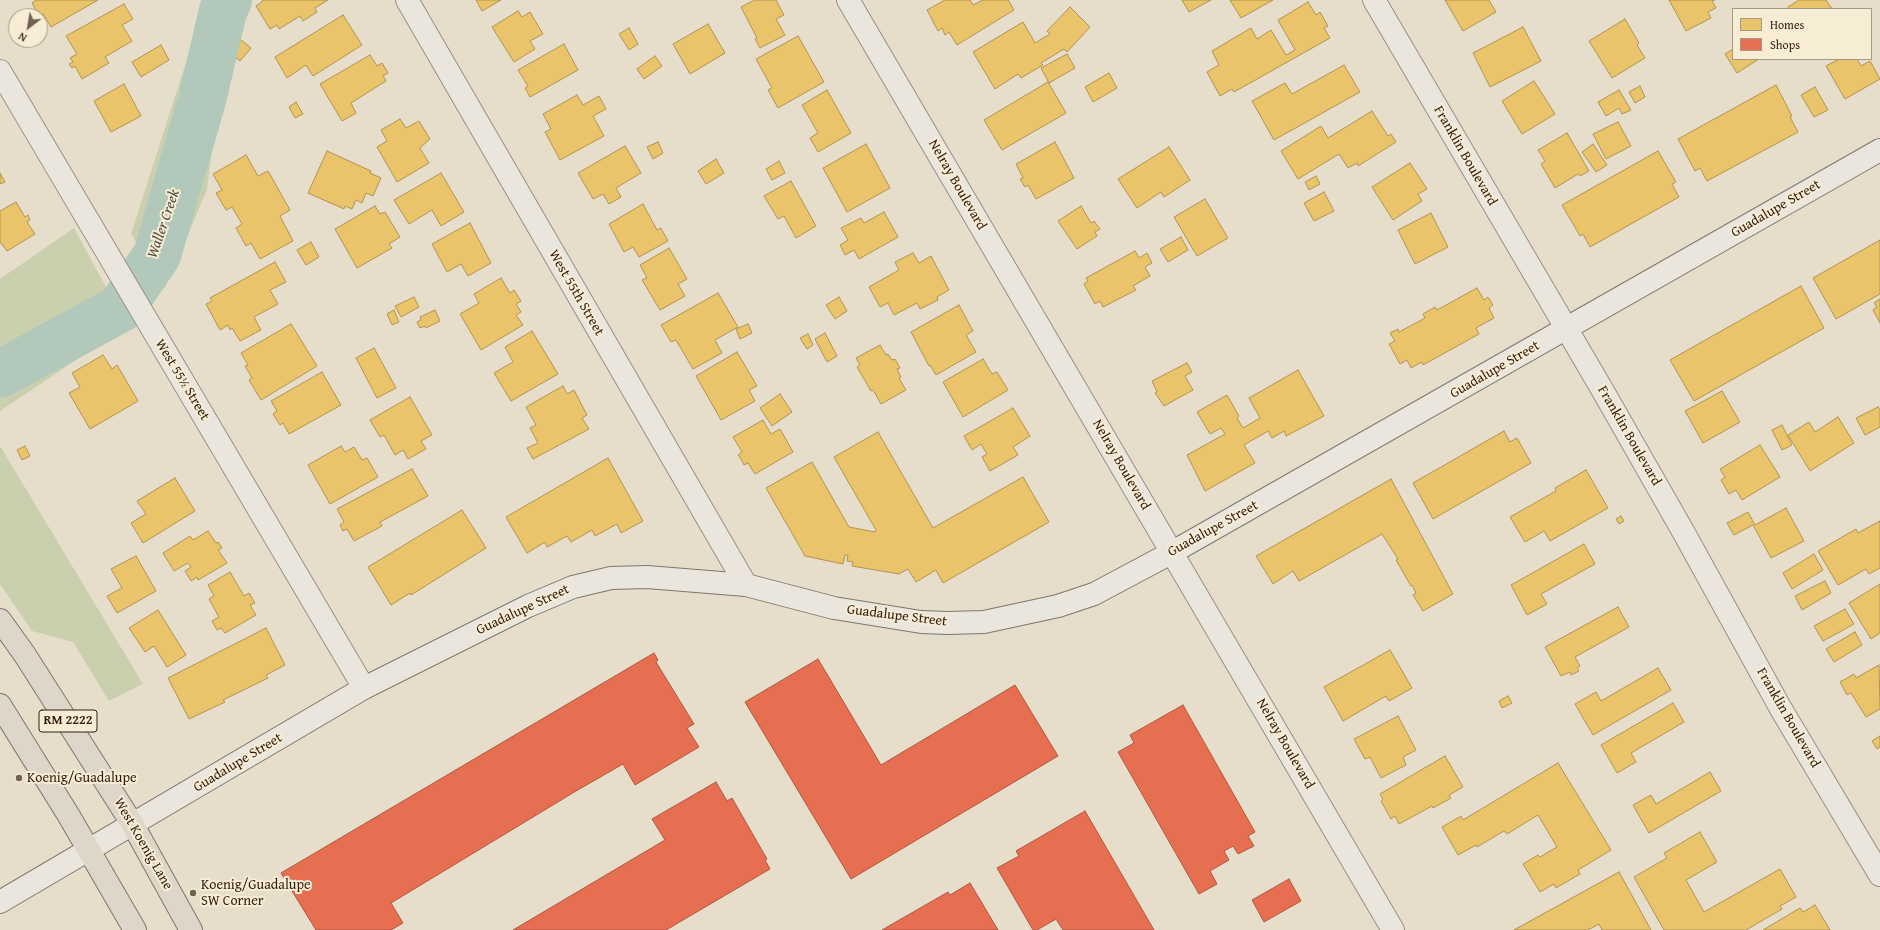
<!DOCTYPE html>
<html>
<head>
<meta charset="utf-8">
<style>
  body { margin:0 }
  #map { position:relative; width:1880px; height:930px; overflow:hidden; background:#e6decb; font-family:"Gentium Book Plus",serif }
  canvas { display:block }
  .legend { position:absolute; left:1732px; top:8px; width:140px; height:52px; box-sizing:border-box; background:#f7edd5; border:1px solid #a89987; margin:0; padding:5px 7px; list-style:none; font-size:12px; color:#321c12 }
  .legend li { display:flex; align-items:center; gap:8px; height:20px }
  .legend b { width:20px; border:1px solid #a89987 }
  .north { position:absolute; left:8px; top:8px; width:40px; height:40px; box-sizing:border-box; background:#f7edd5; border:1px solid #a89987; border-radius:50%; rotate:211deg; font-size:11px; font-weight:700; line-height:16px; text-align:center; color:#321c12 }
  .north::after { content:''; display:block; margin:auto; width:14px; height:18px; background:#716053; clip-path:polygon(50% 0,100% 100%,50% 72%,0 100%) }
</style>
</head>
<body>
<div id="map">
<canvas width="1880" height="930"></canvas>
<ul class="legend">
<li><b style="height:11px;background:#e9c46a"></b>Homes</li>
<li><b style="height:11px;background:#e76f51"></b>Shops</li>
</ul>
<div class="north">N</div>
</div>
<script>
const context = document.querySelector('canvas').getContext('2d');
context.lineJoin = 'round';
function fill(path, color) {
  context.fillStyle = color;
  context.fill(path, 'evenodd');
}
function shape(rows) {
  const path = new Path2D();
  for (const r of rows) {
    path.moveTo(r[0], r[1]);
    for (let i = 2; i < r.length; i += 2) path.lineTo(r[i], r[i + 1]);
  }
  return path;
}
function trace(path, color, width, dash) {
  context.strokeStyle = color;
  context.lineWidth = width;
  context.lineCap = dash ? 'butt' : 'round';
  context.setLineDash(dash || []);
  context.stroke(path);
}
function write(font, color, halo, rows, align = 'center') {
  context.font = font + ' "Gentium Book Plus",serif';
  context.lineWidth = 4;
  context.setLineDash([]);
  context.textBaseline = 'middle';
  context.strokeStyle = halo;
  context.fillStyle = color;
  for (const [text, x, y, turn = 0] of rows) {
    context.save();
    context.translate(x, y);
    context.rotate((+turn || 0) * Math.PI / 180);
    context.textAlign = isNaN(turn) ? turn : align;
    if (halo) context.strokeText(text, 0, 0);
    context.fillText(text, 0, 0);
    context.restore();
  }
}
fill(shape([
  [206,0,249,0,224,53,207,190,165,288,131,234],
  [74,228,127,326,0,411,0,279],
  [0,446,143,684,109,701,73,642,32,631,0,584]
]), '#cad0ae');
const homes = shape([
  [36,0,98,0,51,27,43,14,39,16,32,3,36,0],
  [262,0,328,0,315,8,317,12,303,21,300,16,279,29,277,25,270,29,256,6,263,1,262,0],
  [476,0,501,0,482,11,476,0],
  [755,0,776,0,784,15,776,19,785,35,760,48,755,39,757,38,741,7,755,0],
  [945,0,970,0,973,5,983,0,1008,0,1014,10,957,45,949,32,945,35,942,28,938,31,927,10,945,0],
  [1182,0,1211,0,1189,12,1182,0],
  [1230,0,1273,0,1241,18,1230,0],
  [1445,0,1489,0,1496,12,1463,31,1445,0],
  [1669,0,1715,0,1712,1,1716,8,1708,12,1711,18,1686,31,1669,0],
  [1799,0,1826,0,1832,9,1789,9,1788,7,1799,0],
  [1308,2,1316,15,1320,12,1328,26,1324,28,1330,38,1234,92,1232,89,1220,96,1207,72,1219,65,1212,51,1251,28,1257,39,1271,30,1286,55,1295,50,1278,20,1308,2],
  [124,4,133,19,122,25,132,41,105,57,109,63,82,79,75,66,72,68,69,64,73,62,70,58,77,54,66,36,124,4],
  [1070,7,1090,27,1067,52,1064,49,1041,63,1043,65,1021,78,1018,74,995,89,973,52,1023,22,1035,43,1050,34,1047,31,1070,7],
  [518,11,522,17,530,12,543,34,530,41,535,49,514,62,492,27,518,11],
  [343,15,362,45,313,76,306,65,287,78,275,57,343,15],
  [1625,19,1639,43,1637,45,1645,58,1612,78,1589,41,1625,19],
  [708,24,725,53,690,74,673,44,708,24],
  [1523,27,1541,61,1490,87,1473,53,1523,27],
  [629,28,638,44,629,50,619,34,629,28],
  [798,36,824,82,778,108,768,90,772,88,756,59,798,36],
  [240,39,251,48,240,61,229,52,240,39],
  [564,44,578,70,530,97,525,88,528,86,518,70,564,44],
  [161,45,169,60,141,77,132,62,161,45],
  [1733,49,1733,59,1759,59,1737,73,1725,54,1733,49],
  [1067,54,1075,68,1049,83,1041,68,1067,54],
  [370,55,377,66,382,63,388,73,383,76,386,81,351,103,356,113,342,121,320,84,370,55],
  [655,56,662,66,644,79,637,69,655,56],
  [1839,59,1857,59,1861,66,1870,61,1880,79,1845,99,1826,66,1839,59],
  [1344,65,1360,92,1274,140,1252,101,1285,83,1292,94,1344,65],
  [1109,73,1117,88,1093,102,1085,87,1109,73],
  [1534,81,1555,114,1522,134,1502,101,1534,81],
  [1048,82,1066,113,1002,150,984,120,1048,82],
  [124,84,141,116,111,132,94,101,124,84],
  [1776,85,1792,116,1790,117,1798,132,1707,181,1700,168,1695,171,1678,139,1776,85],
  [1640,86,1645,97,1635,103,1629,92,1640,86],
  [1815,87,1828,110,1814,117,1801,95,1815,87],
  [827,90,851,133,818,152,810,138,818,133,802,105,827,90],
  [1619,90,1631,110,1622,114,1619,108,1606,116,1598,102,1619,90],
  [577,95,583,105,599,96,606,109,593,116,604,136,560,160,545,132,551,129,543,114,577,95],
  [296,102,303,114,295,118,289,107,296,102],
  [1372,111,1388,136,1391,134,1396,142,1358,166,1357,163,1348,168,1339,154,1298,179,1281,151,1321,126,1328,138,1372,111],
  [400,119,406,128,419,121,430,139,420,148,429,163,397,182,377,147,387,141,381,130,400,119],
  [1618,122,1631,146,1606,159,1593,134,1618,122],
  [1567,133,1589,171,1580,176,1578,174,1555,188,1541,164,1545,161,1538,150,1567,133],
  [658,142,663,153,653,159,647,147,658,142],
  [1055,142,1074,178,1036,199,1028,185,1025,187,1020,179,1023,178,1016,164,1055,142],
  [866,144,890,188,847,212,823,168,866,144],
  [1593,144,1607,165,1596,172,1582,152,1593,144],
  [625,146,641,173,616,188,621,197,609,204,603,194,593,199,578,173,625,146],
  [1169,147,1190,180,1164,197,1161,192,1137,208,1118,179,1169,147],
  [327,151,371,171,370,173,381,178,373,196,366,193,362,203,356,200,352,209,345,206,344,209,308,193,327,151],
  [1658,151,1676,182,1672,184,1679,197,1590,247,1583,234,1580,236,1562,205,1658,151],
  [246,155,258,176,268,171,290,210,280,216,293,241,260,259,251,243,246,246,236,228,242,224,232,207,226,210,216,193,222,190,213,174,246,155],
  [716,159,724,173,706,184,698,171,716,159],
  [779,161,785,173,772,180,766,169,779,161],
  [1410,163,1427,189,1418,194,1422,201,1393,220,1372,187,1410,163],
  [0,173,5,182,0,184,0,173],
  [441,173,464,212,441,226,432,210,409,224,394,200,441,173],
  [1316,176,1320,184,1309,190,1305,182,1316,176],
  [791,181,816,226,796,238,784,216,778,219,764,196,791,181],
  [1324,192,1334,211,1314,221,1304,203,1324,192],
  [1205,199,1228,238,1197,256,1174,217,1205,199],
  [16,202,25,217,28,215,30,220,27,222,35,234,7,251,0,242,0,211,16,202],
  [643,204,657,230,661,228,668,241,639,257,633,247,624,252,609,224,643,204],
  [375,206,380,214,385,212,400,237,389,244,392,248,357,268,335,229,375,206],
  [1081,206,1091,223,1094,221,1100,229,1095,232,1097,236,1077,249,1058,221,1081,206],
  [884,212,898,237,859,259,854,250,845,255,840,245,848,240,841,228,861,218,864,223,884,212],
  [1431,213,1448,247,1415,264,1398,230,1431,213],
  [470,223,491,263,468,276,461,264,447,272,432,244,470,223],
  [1181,237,1188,250,1168,262,1160,249,1181,237],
  [1880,240,1880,294,1836,319,1813,278,1880,240],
  [311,242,319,257,306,265,297,250,311,242],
  [669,248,687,279,678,284,685,296,660,310,642,280,647,278,640,265,669,248],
  [1135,251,1139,258,1147,253,1152,263,1145,267,1150,276,1133,286,1136,290,1103,307,1100,301,1095,304,1084,284,1088,281,1086,278,1135,251],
  [913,253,919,263,931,256,949,290,937,297,938,300,920,309,917,303,894,315,888,303,880,307,869,287,899,270,895,262,913,253],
  [275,262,286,282,270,290,278,304,254,317,261,330,240,341,232,328,230,330,228,325,220,330,206,304,212,301,210,298,275,262],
  [501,278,510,293,514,290,521,301,516,304,521,312,516,315,523,325,481,350,460,314,479,303,474,294,501,278],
  [1801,286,1824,328,1694,401,1670,360,1801,286],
  [1477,288,1484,300,1488,297,1493,305,1489,308,1494,318,1476,328,1479,334,1423,365,1422,362,1411,368,1407,360,1400,364,1389,344,1395,341,1390,333,1398,329,1399,332,1425,318,1423,314,1435,307,1437,310,1477,288],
  [718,293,738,327,715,340,722,353,693,369,676,340,671,342,661,325,718,293],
  [414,297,419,307,401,317,395,306,414,297],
  [839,297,847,311,835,319,826,305,839,297],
  [1880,299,1880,323,1873,310,1877,307,1874,303,1880,299],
  [959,305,973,331,966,335,976,352,936,375,930,365,929,366,911,332,959,305],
  [394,310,399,322,392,325,387,314,394,310],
  [435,310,440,321,426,328,425,326,420,328,417,322,421,320,420,317,435,310],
  [291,324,317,366,261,400,249,380,252,378,245,366,248,365,241,353,291,324],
  [748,324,752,333,740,339,736,329,748,324],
  [532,331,558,374,511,401,494,373,513,362,505,347,532,331],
  [825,333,837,356,827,362,815,339,825,333],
  [808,334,813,345,807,349,800,338,808,334],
  [880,345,886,355,888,354,892,360,895,359,900,368,897,369,901,377,899,378,906,390,881,404,873,390,871,391,857,367,860,365,856,358,880,345],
  [374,348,396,388,377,398,356,358,374,348],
  [737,352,757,386,749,390,755,401,721,420,696,376,737,352],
  [103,355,112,369,117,365,138,401,90,429,69,393,80,387,72,373,103,355],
  [983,359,992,374,997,372,1008,390,963,417,943,382,983,359],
  [1187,363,1192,372,1185,376,1193,390,1164,406,1155,393,1157,392,1152,381,1187,363],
  [1298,370,1324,416,1286,436,1284,431,1272,438,1268,431,1244,445,1255,463,1205,491,1187,455,1225,434,1221,428,1210,434,1197,412,1227,395,1239,416,1237,418,1243,428,1260,418,1249,398,1298,370],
  [322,372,341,405,289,434,283,423,280,425,273,414,277,411,271,401,322,372],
  [563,386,567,394,574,390,587,415,582,418,589,429,533,459,527,448,538,443,530,428,536,425,526,407,563,386],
  [1722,391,1740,422,1703,443,1685,411,1722,391],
  [780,394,792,412,772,426,760,408,780,394],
  [410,397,432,435,421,441,426,449,408,459,403,450,395,455,384,435,380,437,370,420,410,397],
  [1878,407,1880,410,1880,427,1865,435,1856,418,1878,407],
  [1013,408,1030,436,1013,447,1018,455,990,471,982,457,987,454,981,444,972,450,964,436,1013,408],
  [1838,417,1854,443,1810,471,1788,435,1809,422,1815,432,1838,417],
  [763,420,771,434,780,429,793,452,755,474,748,463,744,465,741,459,738,455,742,452,733,437,763,420],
  [1782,425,1792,445,1782,450,1772,430,1782,425],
  [1504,431,1510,442,1517,438,1531,463,1433,519,1413,483,1504,431],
  [878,432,933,528,1023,477,1049,522,943,583,936,570,916,582,908,569,899,574,852,566,853,562,847,561,848,555,845,555,843,564,805,556,766,488,812,462,849,527,875,532,876,530,834,457,878,432],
  [1760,445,1780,477,1742,500,1736,490,1729,494,1721,480,1725,477,1720,469,1760,445],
  [25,446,30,456,22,460,17,450,25,446],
  [341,446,345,452,354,447,362,460,367,458,378,477,330,504,308,465,341,446],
  [608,458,643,521,621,533,617,524,595,536,592,530,571,542,567,536,547,547,545,542,527,553,506,517,608,458],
  [412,469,428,496,380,522,382,526,354,541,347,529,343,531,340,525,344,522,337,509,412,469],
  [1586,470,1608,508,1550,541,1544,531,1525,542,1510,517,1556,491,1555,488,1586,470],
  [175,478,195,511,143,543,131,523,146,514,137,501,175,478],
  [1391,479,1453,594,1423,611,1413,595,1416,593,1412,585,1411,586,1396,560,1398,559,1382,534,1299,581,1293,571,1273,584,1256,556,1391,479],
  [1786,508,1804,541,1771,558,1753,525,1734,535,1727,523,1748,512,1755,525,1786,508],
  [462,510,486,548,411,595,410,593,391,605,368,567,462,510],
  [1621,516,1624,521,1619,524,1616,519,1621,516],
  [1880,521,1880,568,1869,574,1866,569,1838,585,1818,551,1856,529,1858,533,1880,521],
  [208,531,216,543,218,542,222,548,218,550,227,563,198,580,197,577,191,581,185,571,191,567,188,563,174,571,163,553,190,536,193,540,208,531],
  [1584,544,1595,564,1541,594,1547,604,1527,615,1511,585,1584,544],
  [1814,554,1823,570,1792,589,1783,573,1814,554],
  [136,556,156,591,117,613,107,596,122,588,111,569,136,556],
  [230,572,244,596,249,593,255,603,250,605,256,615,225,633,221,628,217,630,212,621,219,617,209,599,214,596,208,585,230,572],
  [1825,581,1831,593,1802,610,1795,596,1825,581],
  [1880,584,1880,633,1871,639,1849,603,1880,584],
  [1618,607,1629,627,1575,657,1580,666,1577,668,1579,671,1571,675,1570,672,1561,676,1545,647,1618,607],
  [1845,609,1854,624,1823,641,1814,626,1845,609],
  [158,610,186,655,167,667,154,646,145,652,129,628,158,610],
  [266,628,285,665,266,675,268,678,223,700,225,702,189,719,168,678,266,628],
  [1855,632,1862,645,1834,662,1826,649,1855,632],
  [1390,650,1412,688,1389,701,1386,696,1343,721,1324,687,1390,650],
  [1879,665,1880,709,1866,717,1851,693,1847,695,1840,682,1854,674,1856,678,1879,665],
  [1658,668,1671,690,1593,735,1575,704,1596,692,1601,701,1658,668],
  [1508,696,1512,703,1502,708,1499,701,1508,696],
  [1673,703,1684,722,1631,753,1636,762,1617,773,1601,745,1673,703],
  [1398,716,1416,750,1403,757,1406,765,1381,778,1370,757,1365,759,1354,739,1398,716],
  [1880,736,1880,747,1877,749,1872,741,1880,736],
  [1445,756,1463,787,1449,795,1451,798,1433,808,1432,806,1399,824,1395,816,1391,819,1381,801,1383,799,1380,794,1445,756],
  [1558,763,1611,850,1578,870,1580,874,1556,888,1554,884,1540,892,1523,864,1538,855,1540,857,1557,847,1538,815,1507,834,1504,831,1477,847,1476,845,1458,855,1442,827,1461,816,1463,820,1558,763],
  [1710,772,1721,791,1649,833,1633,805,1651,795,1656,804,1710,772],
  [1700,832,1717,862,1686,880,1704,912,1780,869,1796,897,1780,906,1782,909,1746,930,1664,930,1634,877,1667,858,1664,853,1700,832],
  [1619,872,1651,930,1602,930,1599,924,1588,930,1514,930,1619,872],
  [1815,905,1830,930,1763,930,1800,908,1803,912,1815,905]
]);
fill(homes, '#e9c46a');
trace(homes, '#b29250', 1);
const shops = shape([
  [654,653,658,660,656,662,694,724,687,728,699,747,635,785,623,764,576,791,391,903,403,923,391,930,316,930,281,873,654,653],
  [818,659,881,765,1015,685,1058,756,851,879,745,702,818,659],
  [1183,705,1255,832,1248,836,1254,846,1238,854,1233,846,1224,851,1229,860,1210,871,1217,884,1199,894,1118,752,1134,743,1130,735,1183,705],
  [716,782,727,801,732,798,767,859,765,860,770,869,666,930,513,930,665,840,652,819,716,782],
  [1085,811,1154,930,1063,930,1056,919,1037,930,1033,930,997,868,1019,856,1016,851,1085,811],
  [1289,879,1301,901,1264,922,1252,900,1289,879],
  [970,883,998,930,882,930,948,892,950,895,970,883]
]);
fill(shops, '#e76f51');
trace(shops, '#b1563e', 1);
trace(shape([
  [0,374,121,308,157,255,202,100,223,11,228,0]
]), '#b2c8ba', 48);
const street = shape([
  [407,0,746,585],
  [848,0,1393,930],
  [1374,0,1603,391,1684,533,1781,709,1880,875],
  [0,71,364,688]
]);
const secondary = shape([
  [0,902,364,688,528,606,573,587,611,578,647,577,746,585,834,608,921,622,948,623,984,622,1058,606,1094,594,1171,553,1880,150]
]);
const primary = shape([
  [0,620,25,655,133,825,191,930],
  [0,705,69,816,135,930]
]);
trace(street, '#978f84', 24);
trace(secondary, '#7e766b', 24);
trace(primary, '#7e766b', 24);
trace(street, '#ebe6dd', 22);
trace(secondary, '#ebe6dd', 22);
trace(primary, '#ded6c8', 22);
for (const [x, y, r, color] of [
  [19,778,4,"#716053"],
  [193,893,4,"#716053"]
]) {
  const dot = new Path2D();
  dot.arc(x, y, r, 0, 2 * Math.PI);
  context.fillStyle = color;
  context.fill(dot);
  trace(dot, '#f7edd5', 1.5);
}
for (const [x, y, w] of [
  [68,721,58]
]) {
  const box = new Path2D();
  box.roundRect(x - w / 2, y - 11, w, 22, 3);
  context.fillStyle = '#f7edd5';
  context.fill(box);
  trace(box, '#321c12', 1);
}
write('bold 13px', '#321c12', null, [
  ["RM 2222",68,721]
]);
write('14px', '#321c12', '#f7edd5', [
  ["Franklin Boulevard",1465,156,60],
  ["Nelray Boulevard",957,185,60],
  ["Guadalupe Street",1776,209,-30],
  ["West 55th Street",576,293,60],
  ["Guadalupe Street",1495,370,-30],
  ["West 55½ Street",182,380,59],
  ["Franklin Boulevard",1629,436,60],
  ["Nelray Boulevard",1121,465,60],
  ["Guadalupe Street",1213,529,-29],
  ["Guadalupe Street",523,610,-25],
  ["Guadalupe Street",897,616,7],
  ["Franklin Boulevard",1788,718,60],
  ["Nelray Boulevard",1285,744,60],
  ["Guadalupe Street",238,763,-31],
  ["West Koenig Lane",143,844,60]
]);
write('14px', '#321c12', '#f7edd5', [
  ["Koenig/Guadalupe",27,778],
  ["Koenig/Guadalupe",201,885],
  ["SW Corner",201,901]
], 'left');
write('italic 15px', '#524d42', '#f7edd5', [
  ["Waller Creek",164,224,-71]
]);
</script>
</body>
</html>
